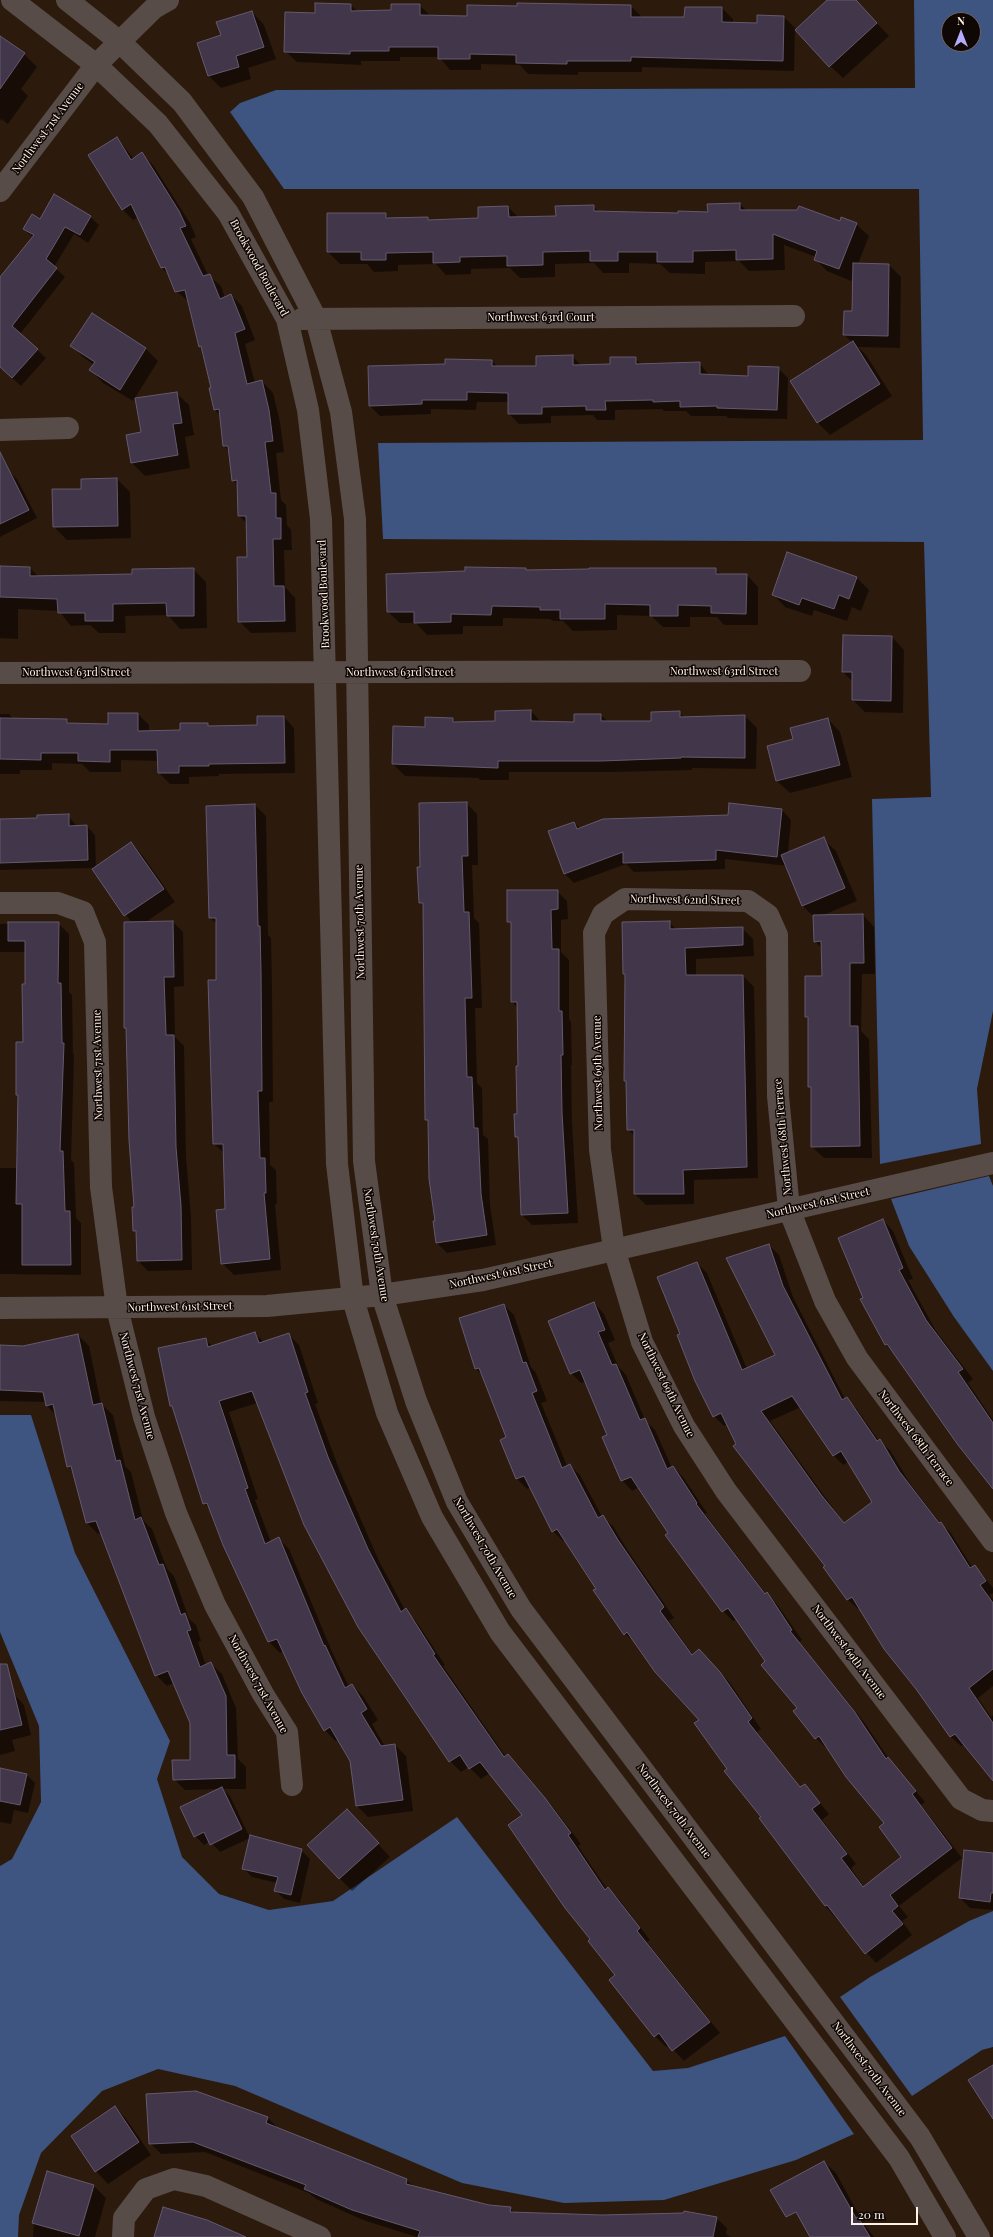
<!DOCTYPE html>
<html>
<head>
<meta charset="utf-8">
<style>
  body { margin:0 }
  #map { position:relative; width:993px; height:2237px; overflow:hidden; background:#2c1a0c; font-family:"Playfair Display",serif }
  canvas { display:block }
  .north { position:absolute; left:941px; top:12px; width:40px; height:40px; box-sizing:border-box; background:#0f0703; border:1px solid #6f655f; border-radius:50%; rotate:0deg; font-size:11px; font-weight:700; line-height:16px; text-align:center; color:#fff2e8 }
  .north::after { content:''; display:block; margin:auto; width:14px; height:18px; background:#b4acf9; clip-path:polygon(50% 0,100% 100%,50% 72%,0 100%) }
  .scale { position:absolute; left:851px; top:2207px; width:67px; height:18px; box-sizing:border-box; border:2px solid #fff2e8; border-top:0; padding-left:5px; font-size:12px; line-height:14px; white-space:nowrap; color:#fff2e8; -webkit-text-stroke:3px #0f0703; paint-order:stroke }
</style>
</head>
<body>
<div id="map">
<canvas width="993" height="2237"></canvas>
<div class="north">N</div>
<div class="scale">20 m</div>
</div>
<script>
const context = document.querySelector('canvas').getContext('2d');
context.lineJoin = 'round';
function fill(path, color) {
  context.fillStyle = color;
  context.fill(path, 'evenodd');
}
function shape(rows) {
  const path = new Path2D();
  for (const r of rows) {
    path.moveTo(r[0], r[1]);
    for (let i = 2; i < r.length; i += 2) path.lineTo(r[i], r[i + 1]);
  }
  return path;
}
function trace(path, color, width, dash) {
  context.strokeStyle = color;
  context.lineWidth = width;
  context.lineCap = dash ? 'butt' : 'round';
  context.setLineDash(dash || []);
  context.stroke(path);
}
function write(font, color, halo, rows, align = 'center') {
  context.font = font + ' "Playfair Display",serif';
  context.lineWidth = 3;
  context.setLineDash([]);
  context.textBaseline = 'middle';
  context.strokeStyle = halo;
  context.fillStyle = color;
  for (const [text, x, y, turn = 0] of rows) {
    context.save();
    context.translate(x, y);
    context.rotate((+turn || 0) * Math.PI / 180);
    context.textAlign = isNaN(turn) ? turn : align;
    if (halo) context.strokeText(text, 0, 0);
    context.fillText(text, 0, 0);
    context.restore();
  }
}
fill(shape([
  [914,0,993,0,993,1011,977,1089,981,1144,880,1164,872,799,931,797,924,542,383,539,378,443,923,440,919,189,284,189,230,112,240,103,276,90,915,88],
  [949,20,973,20,973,44,949,44],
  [989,1176,993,1186,993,1371,954,1317,909,1246,891,1199],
  [0,1415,31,1415,75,1553,170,1741,157,1779,182,1857,219,1894,269,1910,333,1901,457,1817,653,2071,688,2068,785,2036,854,2134,796,2160,664,2200,564,2203,462,2183,235,2086,158,2069,102,2091,41,2153,19,2215,18,2237,0,2237,0,1866,12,1859,41,1802,39,1726,0,1632],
  [993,1911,993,2047,982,2050,912,2096,840,1997,870,1977,969,1921]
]), '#3e5481');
fill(shape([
  [828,0,855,0,889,36,843,78,830,66],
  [351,5,358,12,392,11,419,5,431,16,468,17,518,7,631,6,642,17,685,18,722,8,733,19,733,23,758,24,784,17,795,28,794,71,642,67,642,72,578,72,578,75,528,74,520,65,481,64,481,70,450,70,439,57,400,57,400,61,361,61,361,65,297,62,285,51,316,14],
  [252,12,264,25,276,59,248,68,251,79,221,88,209,76,222,36],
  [0,37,24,54,37,67,21,89,28,96,8,124,1,119,0,121],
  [117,138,134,159,142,154,153,165,190,223,196,237,191,239,208,275,221,286,225,298,231,295,242,306,255,340,245,344,255,383,262,381,273,393,280,422,284,452,276,453,281,500,286,505,287,525,291,530,292,550,284,550,285,587,295,598,296,632,251,633,239,621,248,558,247,524,239,516,238,486,233,480,229,451,224,446,220,415,215,410,213,388,189,302,176,291,169,275,162,268,139,217,133,220,122,209],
  [740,204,747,211,856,224,869,236,858,264,889,265,901,277,900,348,858,347,866,355,892,396,830,435,818,423,853,343,844,335,853,312,854,274,851,281,827,271,815,259,816,257,784,245,785,270,749,271,739,261,705,262,705,274,670,273,660,264,629,263,629,273,603,273,594,263,555,264,555,277,520,278,510,268,471,269,471,274,446,275,436,264,398,265,398,271,374,272,367,264,340,264,328,252,328,214,385,214,390,219,428,218,431,221,479,219,508,207,518,217,557,217,593,206,600,213,709,213],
  [90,217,99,225,88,243,74,234,54,267,65,277,20,334,46,358,21,386,0,367,0,279,33,237,24,229,40,221],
  [92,314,146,349,158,361,133,401,103,383,91,370,94,365,84,358,72,346],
  [572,356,582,366,611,365,635,358,642,365,699,363,709,375,749,377,778,368,788,378,787,419,728,418,726,416,691,416,686,411,664,411,662,409,615,410,615,420,597,420,593,415,551,416,551,423,519,424,509,414,509,402,477,402,476,410,431,409,431,414,380,416,370,406,446,365,492,361,498,367,537,367],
  [176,393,189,405,194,435,185,437,190,468,145,476,132,463,128,436,142,433],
  [9,471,17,479,37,518,0,537,0,475],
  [117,479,130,492,131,538,67,540,54,527,82,490],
  [0,567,30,568,39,577,133,575,193,569,206,582,207,628,180,629,168,615,125,616,126,633,99,633,90,625,71,626,59,611,18,609,18,639,0,638],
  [526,569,528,571,715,569,721,575,747,575,758,587,758,625,724,625,717,617,690,617,690,627,663,627,651,616,617,615,617,630,573,631,563,621,553,621,550,619,503,618,503,626,463,626,463,634,427,635,416,623,400,623,388,612],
  [856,577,869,590,861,611,852,607,847,621,814,610,812,616,785,607,773,594],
  [892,637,904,650,903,713,865,712,853,700,853,682,843,672],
  [531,711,541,722,575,723,601,715,608,722,652,722,679,712,685,718,745,716,757,728,756,769,692,768,692,770,613,772,509,772,509,780,480,780,478,778,405,776,393,764,426,728,453,719,457,723,496,722],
  [0,714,9,714,14,720,67,720,71,724,109,725,138,714,149,725,149,731,181,731,208,724,210,727,258,726,284,717,294,728,295,773,219,774,219,776,189,777,189,784,170,784,159,773,158,761,121,760,121,772,90,772,82,764,52,763,52,770,20,770,20,774,0,774],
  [828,719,840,732,852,777,790,793,777,781,769,747,795,740],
  [466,803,477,814,478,865,472,865,474,918,479,923,482,1008,475,1008,477,1083,482,1088,483,1135,488,1139,490,1205,496,1245,447,1253,437,1243,437,1221,430,1179,426,1078,424,907,420,902,421,868],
  [255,805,266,816,268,935,271,938,272,984,273,1102,269,1102,270,1165,276,1170,277,1204,275,1204,281,1270,234,1275,222,1263,226,1210,225,1154,214,1144,217,924,210,918],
  [782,810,791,820,788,853,823,839,836,851,857,901,821,916,863,915,874,927,875,974,862,974,861,1031,869,1039,872,1158,824,1158,812,1147,812,1089,809,1087,809,1020,806,1017,823,977,822,949,815,941,814,917,803,906,787,866,725,859,725,869,634,872,626,864,574,883,565,874,549,832,574,823,581,829],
  [68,816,77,826,87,826,95,835,96,868,131,843,143,856,175,902,146,922,173,922,183,932,184,986,174,987,175,1037,184,1046,186,1157,191,1217,192,1270,148,1271,138,1261,137,1235,134,1231,135,1208,127,1030,125,1028,132,923,93,869,95,868,0,870,0,820,38,819],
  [557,891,567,901,568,919,561,920,561,952,569,960,569,1019,571,1022,572,1065,571,1065,572,1123,578,1223,532,1225,522,1215,519,1139,516,1136,519,1067,518,1008,512,1002,512,925,508,921],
  [669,922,677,930,742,928,753,939,754,956,696,959,696,976,743,976,754,987,758,1178,694,1180,694,1204,646,1205,635,1194,635,1136,628,1130,627,1083,625,1081,626,975,624,974],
  [58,923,69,934,69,992,72,995,73,1053,74,1055,71,1160,74,1163,76,1218,81,1223,81,1275,0,1274,0,1168,16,1168,16,1152,18,1150,19,1097,17,1094,24,1043,26,985,26,952,0,952,0,924],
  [883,1220,893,1231,913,1279,908,1280,936,1331,973,1379,968,1383,993,1420,993,1487,894,1354,886,1345,861,1300,864,1298],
  [769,1245,779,1255,793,1297,845,1399,856,1408,879,1441,890,1450,909,1482,940,1523,951,1533,972,1567,975,1566,993,1588,993,1593,989,1595,993,1600,993,1686,978,1698,991,1717,993,1715,993,1779,964,1744,961,1746,951,1737,860,1608,858,1609,848,1600,824,1567,827,1566,737,1444,727,1424,724,1426,714,1416,681,1334,697,1263,707,1273,747,1369,776,1356],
  [801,1407,833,1455,843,1465,848,1462,873,1502,844,1523,770,1421],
  [594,1303,604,1314,615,1340,608,1343,618,1366,626,1375,645,1420,655,1430,672,1468,673,1467,683,1477,707,1513,705,1514,766,1594,777,1604,802,1640,799,1642,864,1722,889,1759,925,1802,921,1805,962,1858,899,1906,908,1917,902,1921,912,1935,876,1963,825,1906,729,1769,700,1720,636,1643,625,1634,566,1540,563,1541,553,1531,531,1487,527,1489,517,1479,501,1440,507,1438,484,1377,476,1369,504,1305,514,1315,531,1367,536,1373,547,1401,541,1403,567,1466,570,1465,580,1475,602,1517,613,1526,628,1551,674,1618,669,1621,693,1655,709,1660,730,1683,761,1729,757,1732,801,1788,805,1785,829,1814,822,1820,856,1864,851,1868,864,1887,903,1857,886,1824,828,1747,826,1748,816,1738,799,1708,737,1619,733,1621,723,1611,639,1487,632,1491,622,1480,608,1436,586,1382,581,1383,571,1373],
  [255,1334,264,1342,288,1334,299,1345,318,1403,315,1404,339,1469,379,1561,405,1610,416,1621,445,1665,443,1666,506,1757,508,1755,519,1766,556,1811,581,1844,578,1846,607,1889,608,1888,619,1899,650,1940,647,1942,720,2033,684,2061,669,2045,666,2047,655,2036,592,1939,523,1815,490,1773,481,1779,469,1767,461,1772,450,1761,257,1403,229,1412,258,1499,255,1500,271,1542,278,1538,289,1549,333,1654,349,1687,352,1685,363,1696,378,1720,372,1724,385,1747,395,1745,406,1756,413,1811,368,1817,357,1806,351,1760,339,1739,335,1741,325,1730,283,1651,280,1653,269,1642,224,1545,211,1510,204,1503,174,1408,171,1406,205,1339,213,1347],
  [78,1335,89,1346,101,1404,113,1415,125,1466,131,1472,143,1520,152,1529,167,1569,174,1576,189,1619,196,1625,201,1641,198,1642,206,1666,211,1664,222,1674,236,1708,238,1759,246,1767,246,1789,223,1789,230,1796,250,1838,220,1852,210,1841,204,1845,195,1836,219,1789,185,1790,174,1779,191,1761,191,1722,174,1683,167,1686,156,1675,102,1533,98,1534,87,1523,74,1472,68,1466,56,1415,47,1406,46,1402,0,1401,0,1346,23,1347],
  [0,1679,24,1705,31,1735,12,1740,15,1751,0,1755],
  [0,1769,27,1775,35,1783,28,1813,14,1810,11,1824,0,1822],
  [359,1823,390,1857,352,1891,308,1845],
  [301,1850,310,1859,300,1903,284,1899,276,1891,277,1883,252,1877,244,1869],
  [993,1854,993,1910,970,1908,960,1898],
  [115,2107,127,2120,151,2155,108,2184,96,2171],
  [268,2118,279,2129,407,2180,414,2187,488,2206,510,2208,515,2213,716,2218,727,2228,726,2234,731,2237,417,2237,363,2220,316,2199,309,2193,205,2152,161,2154,150,2143],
  [824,2162,836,2173,864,2224,874,2237,813,2237],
  [93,2185,106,2198,95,2237,33,2237,34,2223]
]), '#0007');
const building = shape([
  [827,0,856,0,877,23,829,67,795,30,827,0],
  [315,3,351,4,351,11,391,10,391,4,420,4,420,15,467,16,467,5,517,6,517,3,631,5,631,17,684,17,685,7,722,7,722,22,757,23,757,15,784,16,783,61,631,57,631,61,567,61,567,64,516,63,516,55,470,54,470,59,438,59,438,47,389,47,389,51,350,51,350,54,284,52,285,12,315,13,315,3],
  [252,11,264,47,236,56,239,67,208,76,197,43,221,35,216,22,252,11],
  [0,36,25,53,0,89,0,36],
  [117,137,131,160,142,152,179,211,186,226,180,228,203,276,210,274,220,299,231,294,245,329,235,333,247,384,262,380,269,410,273,441,265,442,271,493,276,493,276,518,281,518,281,539,273,539,274,586,284,586,285,621,238,622,237,557,247,557,246,516,238,516,237,480,232,481,228,446,223,446,219,409,214,410,209,388,211,388,201,346,199,347,185,290,175,292,165,267,161,268,131,204,122,210,88,155,117,137],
  [54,194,91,216,80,235,65,227,46,259,57,268,12,326,38,349,12,378,0,367,0,277,34,235,23,229,32,214,40,219,54,194],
  [740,203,740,210,797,210,799,206,840,221,841,217,857,223,839,269,814,260,817,251,773,234,773,259,736,260,736,250,693,251,693,262,657,262,657,252,618,252,618,261,590,261,590,251,543,252,543,265,507,266,507,256,460,257,460,262,433,263,433,252,386,253,386,260,361,260,361,252,327,252,327,213,386,213,386,218,428,217,428,220,478,218,478,207,508,206,509,217,556,216,555,206,594,205,594,211,678,213,678,211,708,212,707,204,740,203],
  [853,263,889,264,888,336,843,335,844,311,852,311,853,263],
  [92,313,146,348,120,390,89,370,95,362,70,346,92,313],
  [853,341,880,384,817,423,790,381,853,341],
  [573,355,573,365,610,364,610,357,636,357,636,364,700,362,700,374,748,376,748,366,779,367,777,410,717,408,717,406,680,407,680,401,653,402,653,400,605,401,606,410,586,410,586,406,542,407,542,414,508,414,508,393,467,392,467,400,422,400,422,404,369,406,368,366,445,364,445,359,492,360,492,366,536,366,536,356,573,355],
  [177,392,182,423,173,424,178,455,131,463,126,435,141,432,135,398,177,392],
  [0,452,29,510,0,524,0,452],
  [117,478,118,526,53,527,52,489,81,489,81,479,117,478],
  [787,552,857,577,849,599,839,595,834,609,802,598,799,605,772,595,787,552],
  [0,566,30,567,30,576,132,574,132,569,194,568,194,616,167,616,166,603,113,604,113,621,85,621,85,613,58,613,57,599,0,597,0,566],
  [465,567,526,568,526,570,589,569,589,568,716,568,716,574,747,574,746,614,711,613,711,606,678,605,678,616,650,616,650,605,605,604,605,619,560,619,560,610,540,610,540,607,492,606,491,615,451,614,451,622,414,623,414,612,387,612,386,574,465,571,465,567],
  [843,635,892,636,891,701,852,700,852,672,842,672,843,635],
  [531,710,531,721,574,722,574,714,601,714,601,721,651,721,651,712,680,711,680,717,745,715,745,758,681,757,681,758,601,761,498,761,498,768,392,764,393,726,425,727,425,717,453,718,453,722,495,721,495,711,531,710],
  [108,713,138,713,138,731,180,730,180,723,208,723,208,726,257,725,257,716,284,716,285,763,209,764,209,766,179,766,179,773,158,773,157,750,110,750,110,762,78,761,78,753,41,753,41,760,0,759,0,718,67,719,67,723,108,724,108,713],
  [828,718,840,765,776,781,767,746,793,739,790,728,828,718],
  [467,802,468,856,462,856,464,912,469,912,472,998,465,998,467,1077,472,1077,474,1128,478,1128,481,1194,487,1235,436,1243,433,1221,435,1221,429,1179,428,1120,425,1120,423,903,419,903,417,867,420,867,419,803,467,802],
  [729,803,782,809,777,857,716,850,716,860,623,863,623,852,564,874,548,831,574,822,577,829,603,819,728,815,729,803],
  [255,804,258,926,260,926,261,972,262,1091,258,1091,260,1158,265,1158,266,1193,264,1193,270,1259,221,1264,216,1210,225,1209,223,1144,213,1144,208,980,216,980,216,918,209,918,206,806,255,804],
  [69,814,69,826,87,825,88,860,0,863,0,819,37,818,37,815,69,814],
  [824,837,845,888,802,906,781,855,824,837],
  [131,842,164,889,124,916,92,869,131,842],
  [507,890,558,890,558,909,551,910,552,949,559,949,559,1011,562,1011,563,1055,561,1055,562,1113,568,1213,521,1215,518,1137,515,1137,514,1114,517,1114,516,1066,518,1066,517,1002,511,1002,511,922,507,922,507,890],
  [863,914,864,963,850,963,850,1026,858,1026,860,1146,811,1147,811,1087,808,1087,808,1017,805,1017,805,976,822,976,821,941,814,942,813,915,863,914],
  [173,921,174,977,164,977,166,1035,174,1035,176,1147,181,1206,182,1260,137,1261,136,1231,133,1231,132,1207,134,1207,129,1140,126,1028,124,1028,124,922,173,921],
  [670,921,670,929,743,927,743,945,685,948,686,975,743,975,747,1167,683,1170,684,1194,634,1194,634,1130,627,1130,626,1081,624,1081,625,974,623,974,622,922,670,921],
  [8,922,59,922,58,983,61,983,62,1043,64,1043,60,1151,63,1151,65,1211,70,1211,71,1265,22,1265,22,1204,16,1204,18,1095,16,1095,16,1042,23,1042,22,984,25,984,25,941,8,941,8,922],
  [883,1219,903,1268,899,1270,926,1320,963,1369,958,1372,993,1423,993,1489,958,1445,887,1344,885,1345,860,1299,863,1298,838,1238,883,1219],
  [769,1244,783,1286,842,1400,847,1397,877,1441,880,1439,899,1471,939,1523,941,1522,970,1568,975,1565,986,1581,980,1585,993,1603,993,1669,969,1688,993,1723,993,1781,955,1734,950,1737,916,1689,884,1649,852,1597,847,1600,823,1567,825,1566,733,1446,736,1444,721,1413,713,1417,695,1381,677,1335,680,1334,657,1277,697,1262,742,1370,775,1355,726,1258,769,1244],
  [792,1396,833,1456,841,1451,872,1502,844,1523,822,1496,761,1411,792,1396],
  [594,1302,605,1330,598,1332,612,1365,616,1364,640,1420,645,1418,667,1469,673,1466,697,1503,696,1504,765,1594,767,1592,792,1630,790,1631,854,1711,886,1759,888,1757,916,1791,912,1794,952,1848,890,1895,898,1906,892,1911,903,1924,865,1954,827,1905,825,1906,759,1818,761,1817,724,1771,727,1769,694,1723,699,1720,655,1672,627,1632,624,1635,593,1590,596,1589,557,1529,552,1532,524,1476,516,1479,500,1440,506,1437,479,1368,475,1369,459,1318,504,1304,523,1363,526,1362,537,1391,532,1393,562,1468,570,1464,598,1518,603,1515,618,1540,664,1607,660,1611,692,1655,699,1649,720,1672,752,1718,748,1722,800,1787,805,1784,820,1803,812,1809,847,1854,841,1858,863,1887,901,1857,879,1827,884,1823,846,1777,819,1736,815,1739,793,1711,797,1708,761,1665,765,1661,728,1608,722,1612,665,1535,668,1533,631,1477,621,1481,602,1437,607,1435,580,1370,570,1374,548,1321,594,1302],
  [255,1332,259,1343,289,1333,308,1392,305,1393,328,1457,368,1549,401,1612,406,1608,435,1654,433,1655,504,1757,508,1754,545,1798,571,1833,568,1835,605,1890,608,1887,640,1928,637,1931,710,2022,672,2051,659,2033,654,2037,609,1980,615,1975,588,1941,590,1939,565,1908,508,1825,522,1815,480,1762,469,1769,460,1755,449,1762,358,1627,304,1525,252,1391,219,1401,248,1488,245,1489,265,1544,279,1537,324,1646,325,1645,345,1688,352,1684,367,1709,361,1713,381,1746,395,1744,403,1800,356,1806,350,1761,330,1727,324,1731,302,1693,277,1639,268,1642,223,1545,207,1503,203,1504,172,1406,170,1406,158,1348,206,1338,208,1347,255,1332],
  [78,1334,93,1405,102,1403,116,1461,120,1460,135,1520,141,1517,159,1565,163,1564,181,1615,185,1613,191,1630,187,1631,200,1667,211,1662,226,1696,227,1755,235,1755,235,1778,173,1780,172,1760,190,1760,190,1723,168,1671,155,1676,96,1521,86,1523,71,1466,67,1467,53,1404,46,1406,43,1392,0,1390,0,1345,23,1346,78,1334],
  [0,1664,7,1664,22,1725,0,1730,0,1664],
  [0,1768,27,1774,20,1805,0,1801,0,1768],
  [222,1787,242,1829,210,1845,204,1832,194,1837,180,1807,222,1787],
  [347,1809,379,1843,339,1879,307,1845,347,1809],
  [250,1835,302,1849,291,1895,274,1891,278,1877,242,1869,250,1835],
  [964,1850,993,1853,993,1893,991,1893,990,1902,959,1898,964,1850],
  [993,2065,993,2119,968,2080,993,2065],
  [196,2091,268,2117,266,2123,407,2179,406,2184,489,2205,511,2207,510,2212,602,2215,683,2213,684,2211,717,2217,713,2237,418,2237,420,2231,352,2210,304,2189,306,2185,193,2142,149,2144,146,2094,196,2091],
  [115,2106,139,2142,95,2172,71,2136,115,2106],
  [824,2161,856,2218,858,2217,870,2237,810,2237,796,2212,786,2217,770,2190,824,2161],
  [47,2171,94,2185,79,2236,32,2223,47,2171],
  [163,2207,207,2220,246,2237,154,2237,163,2207]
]);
fill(building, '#42364a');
trace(building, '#65596f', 1);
trace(shape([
  [12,0,96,65,158,124,228,213,287,319,308,410,321,519,337,1164,353,1299,387,1413,432,1517,500,1632,899,2158,945,2237],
  [67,0,120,42,182,102,253,197,316,319,341,412,355,519,364,1161,382,1295,416,1401,457,1502,521,1609,920,2137,979,2237],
  [0,191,96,65,154,8,168,0],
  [302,319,794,316],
  [0,430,68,428],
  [0,673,800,671],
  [0,903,58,903,83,912,95,942,101,1187,117,1308,144,1417,176,1513,215,1605,263,1694,287,1732,292,1785],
  [0,1308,267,1306,382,1295,483,1280,993,1163],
  [993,1541,857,1358,825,1301,789,1209,778,1096,777,935,768,915,748,901,625,899,603,914,594,933,600,1150,614,1249,642,1342,684,1426,726,1491,961,1799,982,1810,993,1811],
  [123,2237,124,2218,146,2189,174,2179,206,2186,320,2237]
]), '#584c48', 22);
write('11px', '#fff2e8', '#0f0703', [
  ["Northwest 71st Avenue",48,128,-53],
  ["Brookwood Boulevard",259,268,61],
  ["Northwest 63rd Court",541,318],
  ["Brookwood Boulevard",324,594,-92],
  ["Northwest 63rd Street",724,672],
  ["Northwest 63rd Street",76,673],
  ["Northwest 63rd Street",400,673],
  ["Northwest 62nd Street",685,900,1],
  ["Northwest 70th Avenue",360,922,-91],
  ["Northwest 71st Avenue",98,1065,-91],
  ["Northwest 69th Avenue",598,1073,-91],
  ["Northwest 68th Terrace",783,1137,-95],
  ["Northwest 61st Street",818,1203,-13],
  ["Northwest 70th Avenue",376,1245,81],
  ["Northwest 61st Street",501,1274,-12],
  ["Northwest 61st Street",180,1307,-1],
  ["Northwest 69th Avenue",666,1385,64],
  ["Northwest 71st Avenue",137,1386,75],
  ["Northwest 68th Terrace",916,1438,53],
  ["Northwest 70th Avenue",485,1548,60],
  ["Northwest 69th Avenue",849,1652,53],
  ["Northwest 71st Avenue",258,1684,61],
  ["Northwest 70th Avenue",674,1811,53],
  ["Northwest 70th Avenue",869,2069,53]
]);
</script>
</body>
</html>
